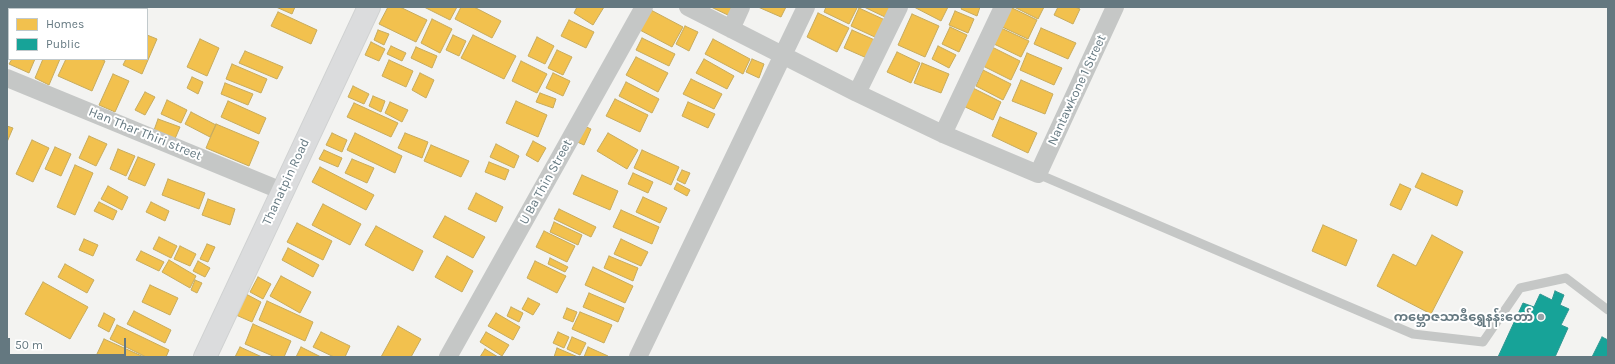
<!DOCTYPE html>
<html>
<head>
<meta charset="utf-8">
<style>
  body { margin:0 }
  #map { position:relative; width:1615px; height:364px; overflow:hidden; background:#f3f3f1; font-family:Karla,sans-serif }
  canvas { display:block }
  .frame { position:absolute; inset:0; border:8px solid #647880; pointer-events:none }
  .legend { position:absolute; left:8px; top:8px; width:140px; height:52px; box-sizing:border-box; background:#fff; border:1px solid #c1c9cc; margin:0; padding:5px 7px; list-style:none; font-size:12px; color:#647880 }
  .legend li { display:flex; align-items:center; gap:8px; height:20px }
  .legend b { width:20px; border:1px solid #c1c9cc }
  .scale { position:absolute; left:8px; top:338px; width:118px; height:18px; box-sizing:border-box; border:2px solid #647880; border-top:0; padding-left:5px; font-size:12px; line-height:14px; white-space:nowrap; color:#647880; -webkit-text-stroke:3px #fff; paint-order:stroke }
</style>
</head>
<body>
<div id="map">
<canvas width="1615" height="364"></canvas>
<div class="frame"></div>
<ul class="legend">
<li><b style="height:11px;background:#f2c14e"></b>Homes</li>
<li><b style="height:11px;background:#17a398"></b>Public</li>
</ul>
<div class="scale">50 m</div>
</div>
<script>
const context = document.querySelector('canvas').getContext('2d');
context.lineJoin = 'round';
function fill(path, color) {
  context.fillStyle = color;
  context.fill(path, 'evenodd');
}
function shape(rows) {
  const path = new Path2D();
  for (const r of rows) {
    path.moveTo(r[0], r[1]);
    for (let i = 2; i < r.length; i += 2) path.lineTo(r[i], r[i + 1]);
  }
  return path;
}
function trace(path, color, width, dash) {
  context.strokeStyle = color;
  context.lineWidth = width;
  context.lineCap = dash ? 'butt' : 'round';
  context.setLineDash(dash || []);
  context.stroke(path);
}
function write(font, color, halo, rows, align = 'center') {
  context.font = font + ' Karla,"Noto Sans Myanmar",sans-serif';
  context.lineWidth = 4;
  context.setLineDash([]);
  context.textBaseline = 'middle';
  context.strokeStyle = halo;
  context.fillStyle = color;
  for (const [text, x, y, turn = 0] of rows) {
    context.save();
    context.translate(x, y);
    context.rotate((+turn || 0) * Math.PI / 180);
    context.textAlign = isNaN(turn) ? turn : align;
    if (halo) context.strokeText(text, 0, 0);
    context.fillText(text, 0, 0);
    context.restore();
  }
}
const homes = shape([
  [276,7,295,7,292,14,276,7],
  [388,7,400,7,427,20,416,42,379,24,388,7],
  [424,7,457,7,450,20,424,7],
  [461,7,474,7,501,21,492,38,455,19,461,7],
  [577,7,604,7,593,25,574,13,577,7],
  [711,7,735,7,730,16,711,7],
  [758,7,786,7,781,17,758,7],
  [826,7,855,7,857,8,849,24,824,12,826,7],
  [864,7,890,7,885,17,864,7],
  [914,7,948,7,941,21,914,7],
  [962,7,980,7,977,16,961,9,962,7],
  [1010,7,1037,20,1028,39,998,25,1010,7],
  [1014,7,1044,7,1038,19,1014,7],
  [1058,7,1075,7,1080,9,1073,24,1054,15,1058,7],
  [859,8,885,20,877,38,851,26,859,8],
  [649,9,683,27,672,47,638,29,649,9],
  [955,11,974,19,968,33,949,25,955,11],
  [278,12,317,30,311,44,271,26,278,12],
  [818,13,849,28,837,52,807,37,818,13],
  [912,14,939,26,925,57,898,45,912,14],
  [432,19,452,29,440,53,421,43,432,19],
  [569,20,594,32,586,48,561,36,569,20],
  [685,26,698,32,689,51,676,44,685,26],
  [950,27,967,35,959,52,942,44,950,27],
  [1001,28,1029,41,1021,57,994,44,1001,28],
  [1041,28,1076,43,1068,59,1034,44,1041,28],
  [378,30,389,34,384,45,374,40,378,30],
  [852,30,877,41,869,59,844,48,852,30],
  [147,35,157,39,142,74,123,65,126,59,147,59,147,35],
  [453,35,466,41,459,56,446,50,453,35],
  [473,35,516,56,504,79,461,58,473,35],
  [537,37,554,46,545,64,528,56,537,37],
  [642,38,675,54,669,66,636,50,642,38],
  [200,39,219,48,207,76,187,67,200,39],
  [713,39,750,59,743,74,705,54,713,39],
  [371,42,385,49,379,61,365,55,371,42],
  [391,46,406,53,402,61,387,54,391,46],
  [938,46,956,55,949,68,932,59,938,46],
  [416,47,437,56,432,68,411,58,416,47],
  [992,47,1020,61,1011,80,983,66,992,47],
  [557,50,572,57,563,75,548,68,557,50],
  [245,51,283,67,277,79,239,63,245,51],
  [897,52,920,63,911,83,887,72,897,52],
  [1027,53,1062,68,1054,85,1020,70,1027,53],
  [636,57,668,73,658,92,626,75,636,57],
  [12,59,35,59,29,73,9,64,12,59],
  [43,59,60,59,49,85,35,78,43,59],
  [66,59,101,59,105,61,92,91,58,76,66,59],
  [704,59,734,76,727,89,696,73,704,59],
  [752,59,764,64,759,78,746,72,752,59],
  [389,60,413,71,406,87,382,76,389,60],
  [521,61,547,74,537,93,512,81,521,61],
  [922,63,949,74,941,93,914,83,922,63],
  [232,64,267,79,261,93,226,79,232,64],
  [983,70,1011,84,1003,100,976,86,983,70],
  [420,73,434,80,426,98,412,90,420,73],
  [553,73,570,81,563,96,546,88,553,73],
  [113,74,129,81,115,112,99,105,113,74],
  [192,77,203,82,198,94,187,88,192,77],
  [691,79,722,94,714,109,683,94,691,79],
  [1021,80,1053,94,1045,114,1012,101,1021,80],
  [626,82,659,99,652,113,619,96,626,82],
  [225,83,253,94,248,105,221,94,225,83],
  [353,86,369,94,364,104,348,97,353,86],
  [969,86,1001,102,993,120,961,105,969,86],
  [145,92,155,97,145,115,135,110,145,92],
  [540,93,556,99,553,108,536,102,540,93],
  [373,96,385,101,381,112,369,106,373,96],
  [615,99,648,115,640,132,606,116,615,99],
  [167,100,187,110,181,123,161,114,167,100],
  [228,101,266,118,259,134,221,117,228,101],
  [516,101,547,115,538,137,506,123,516,101],
  [390,102,408,110,402,122,385,113,390,102],
  [688,102,715,114,708,128,682,116,688,102],
  [354,103,398,123,391,137,347,117,354,103],
  [191,112,216,125,210,137,185,124,191,112],
  [1000,117,1037,133,1028,153,992,136,1000,117],
  [158,119,180,127,174,141,153,133,158,119],
  [216,124,259,142,249,166,206,148,216,124],
  [582,125,591,129,584,145,575,141,582,125],
  [7,126,13,128,7,142,7,126],
  [332,133,347,140,342,152,326,145,332,133],
  [355,133,402,156,395,173,347,150,355,133],
  [405,133,428,142,422,158,398,148,405,133],
  [608,133,638,150,627,169,597,151,608,133],
  [89,136,107,144,96,166,79,158,89,136],
  [32,140,49,148,33,182,16,174,32,140],
  [533,141,546,148,538,162,526,155,533,141],
  [496,144,519,156,514,168,490,157,496,144],
  [431,145,469,161,461,177,424,161,431,145],
  [55,147,71,154,61,176,45,169,55,147],
  [118,149,135,156,126,176,110,169,118,149],
  [324,150,342,158,338,167,319,159,324,150],
  [642,150,679,167,671,185,634,168,642,150],
  [138,157,155,164,145,186,128,179,138,157],
  [352,159,374,168,367,183,345,173,352,159],
  [489,162,509,170,505,180,485,172,489,162],
  [75,165,93,173,75,215,57,207,75,165],
  [320,167,374,195,366,210,312,182,320,167],
  [682,170,690,173,685,184,677,180,682,170],
  [633,173,653,182,648,193,628,184,633,173],
  [1422,173,1463,191,1457,206,1415,187,1422,173],
  [582,175,618,191,610,210,573,194,582,175],
  [168,179,205,193,199,209,162,195,168,179],
  [677,183,690,190,687,196,674,189,677,183],
  [1400,184,1411,189,1401,210,1390,205,1400,184],
  [108,186,128,197,122,210,101,199,108,186],
  [476,193,503,207,496,222,468,209,476,193],
  [643,197,667,208,660,223,636,212,643,197],
  [208,199,235,209,230,225,202,215,208,199],
  [99,202,117,211,113,220,94,211,99,202],
  [151,202,169,211,165,221,146,212,151,202],
  [323,204,361,224,350,245,312,225,323,204],
  [559,209,596,227,591,237,554,219,559,209],
  [621,210,659,227,652,244,613,227,621,210],
  [445,216,485,237,473,258,433,237,445,216],
  [554,222,582,235,578,245,550,232,554,222],
  [297,223,332,241,323,260,287,242,297,223],
  [1323,225,1357,240,1346,266,1312,251,1323,225],
  [376,226,423,251,413,271,365,245,376,226],
  [544,231,575,246,567,262,536,247,544,231],
  [1432,235,1463,252,1431,314,1377,286,1393,254,1416,266,1432,235],
  [159,237,177,246,171,258,153,249,159,237],
  [84,239,98,245,93,256,79,250,84,239],
  [621,239,648,252,641,266,614,254,621,239],
  [207,244,215,247,208,262,200,259,207,244],
  [180,246,196,254,190,266,174,259,180,246],
  [288,248,319,265,313,277,282,260,288,248],
  [141,251,164,262,159,271,136,260,141,251],
  [447,256,473,271,462,292,435,277,447,256],
  [609,256,638,268,633,281,604,268,609,256],
  [550,258,568,267,565,272,548,264,550,258],
  [169,260,196,276,190,288,162,272,169,260],
  [198,261,210,268,205,277,193,271,198,261],
  [535,261,566,276,557,293,527,278,535,261],
  [65,264,94,280,87,293,58,277,65,264],
  [593,267,633,286,625,303,585,285,593,267],
  [281,276,311,292,300,313,270,296,281,276],
  [258,277,271,284,263,299,250,292,258,277],
  [195,280,202,283,197,293,191,290,195,280],
  [43,282,88,307,70,339,25,314,43,282],
  [150,285,178,298,170,315,142,302,150,285],
  [589,293,624,308,618,322,583,307,589,293],
  [246,294,261,302,252,322,236,315,246,294],
  [528,298,540,304,533,315,522,309,528,298],
  [267,301,313,322,305,341,259,320,267,301],
  [511,307,523,313,519,322,507,316,511,307],
  [567,308,577,312,573,322,563,318,567,308],
  [134,311,171,330,165,343,127,324,134,311],
  [580,312,612,325,604,343,572,329,580,312],
  [104,313,115,319,109,332,98,326,104,313],
  [496,313,520,327,513,340,488,326,496,313],
  [253,324,291,341,284,357,275,357,245,344,253,324],
  [117,325,169,350,166,357,146,357,110,339,117,325],
  [398,326,421,339,411,357,381,357,398,326],
  [321,332,350,346,345,357,334,357,313,347,321,332],
  [486,332,509,345,502,356,480,342,486,332],
  [558,332,569,337,564,348,553,343,558,332],
  [572,337,586,343,580,355,567,349,572,337],
  [104,339,144,357,98,357,96,356,104,339],
  [240,347,262,357,235,357,240,347],
  [301,347,321,357,296,357,301,347],
  [588,347,608,356,608,357,584,357,588,347],
  [557,348,578,357,554,357,557,348],
  [485,349,498,357,480,357,485,349]
]);
fill(homes, '#f2c14e');
trace(homes, '#c7ab5d', 1);
const public = shape([
  [1555,291,1564,295,1560,305,1569,309,1561,325,1568,328,1555,357,1498,357,1523,303,1534,307,1540,294,1552,300,1555,291],
  [1602,337,1608,340,1608,357,1592,357,1602,337]
]);
fill(public, '#17a398');
trace(public, '#2e9691', 1);
const secondary = shape([
  [205,357,369,7]
]);
trace(secondary, '#cfd1d1', 24);
trace(shape([
  [1038,174,1413,334,1483,342,1520,288,1566,278,1608,310]
]), '#c5c7c6', 9);
trace(shape([
  [688,7,857,93,943,134,1038,174,1115,7],
  [731,29,741,7],
  [7,78,282,191],
  [857,93,899,7],
  [943,134,1003,7],
  [448,357,644,7],
  [638,357,806,7]
]), '#c5c7c6', 18);
trace(secondary, '#dbdcdd', 22);
for (const [x, y, r, color] of [
  [1541,317,4,"#96a3a8"]
]) {
  const dot = new Path2D();
  dot.arc(x, y, r, 0, 2 * Math.PI);
  context.fillStyle = color;
  context.fill(dot);
  trace(dot, '#fff', 1.5);
}
write('13px', '#647880', '#fff', [
  ["Nantawkone 1 Street",1077,90,-65],
  ["Han Thar Thiri street",145,134,22],
  ["Thanatpin Road",286,182,-65],
  ["U Ba Thin Street",546,182,-61]
]);
write('bold 13px', '#647880', '#fff', [
  ["ကမ္ဘောဇသာဒီရွှေနန်းတော်",1533,317]
], 'right');
</script>
</body>
</html>
